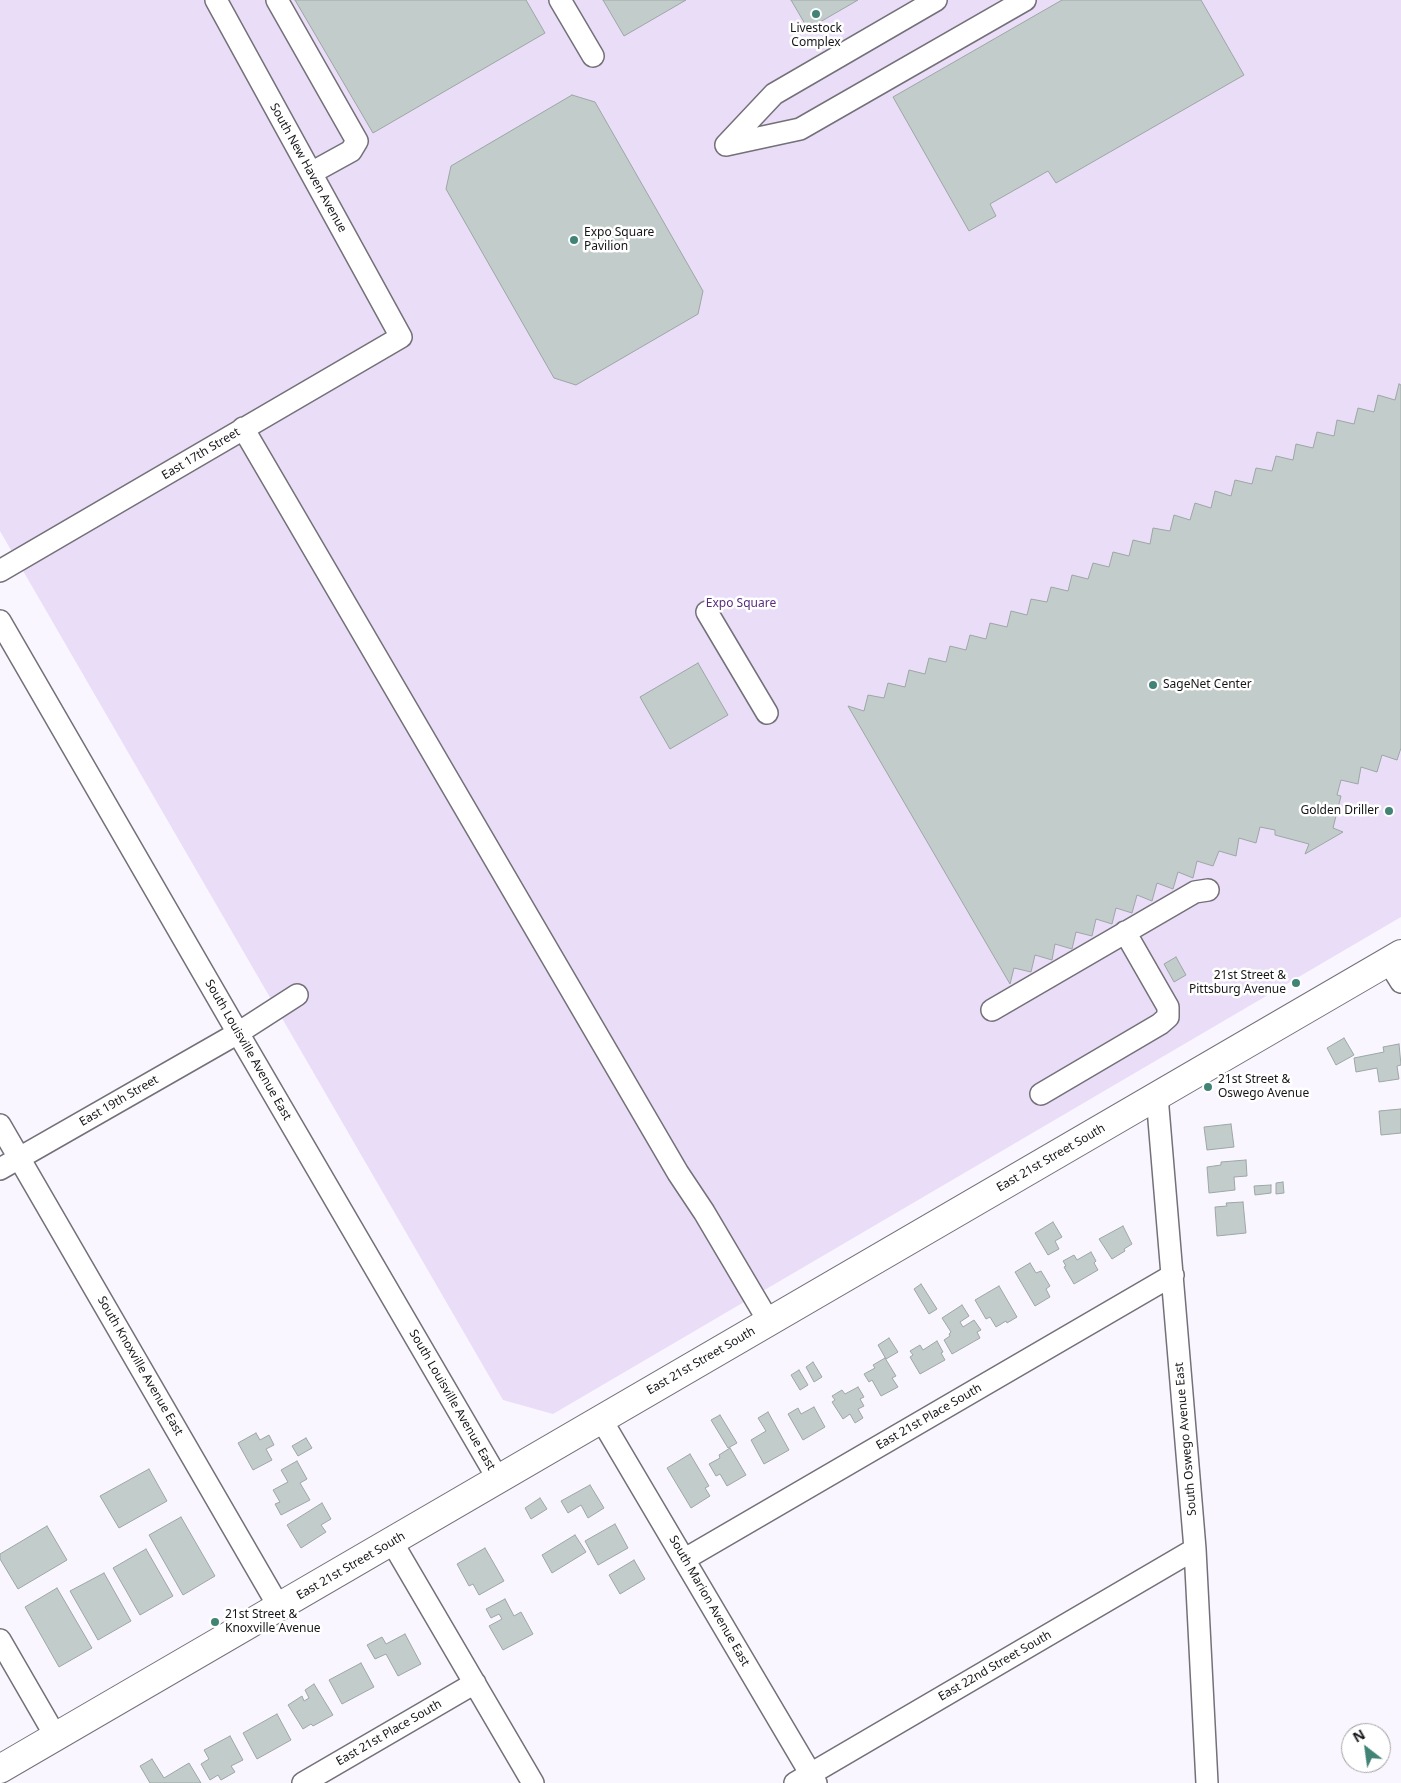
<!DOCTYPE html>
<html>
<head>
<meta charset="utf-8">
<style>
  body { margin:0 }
  #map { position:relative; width:1401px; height:1783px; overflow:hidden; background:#faf6ff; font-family:"Noto Sans",sans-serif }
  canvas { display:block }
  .north { position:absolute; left:1341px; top:1723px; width:50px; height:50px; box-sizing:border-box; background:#fff; border:1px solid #a2a1a3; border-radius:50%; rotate:330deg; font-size:14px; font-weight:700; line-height:20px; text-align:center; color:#161518 }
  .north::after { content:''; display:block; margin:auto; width:18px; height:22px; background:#418375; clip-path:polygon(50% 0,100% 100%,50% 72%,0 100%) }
</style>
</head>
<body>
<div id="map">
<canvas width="1401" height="1783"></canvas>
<div class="north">N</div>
</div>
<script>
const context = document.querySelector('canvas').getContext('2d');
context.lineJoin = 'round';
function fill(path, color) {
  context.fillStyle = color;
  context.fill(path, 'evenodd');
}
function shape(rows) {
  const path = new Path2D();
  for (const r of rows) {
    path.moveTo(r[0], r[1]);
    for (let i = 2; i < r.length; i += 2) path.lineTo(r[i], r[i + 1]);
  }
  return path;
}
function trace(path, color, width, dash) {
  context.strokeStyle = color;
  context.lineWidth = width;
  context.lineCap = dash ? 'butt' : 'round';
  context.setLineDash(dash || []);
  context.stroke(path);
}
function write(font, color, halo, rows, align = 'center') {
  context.font = font + ' "Noto Sans",sans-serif';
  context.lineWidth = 5;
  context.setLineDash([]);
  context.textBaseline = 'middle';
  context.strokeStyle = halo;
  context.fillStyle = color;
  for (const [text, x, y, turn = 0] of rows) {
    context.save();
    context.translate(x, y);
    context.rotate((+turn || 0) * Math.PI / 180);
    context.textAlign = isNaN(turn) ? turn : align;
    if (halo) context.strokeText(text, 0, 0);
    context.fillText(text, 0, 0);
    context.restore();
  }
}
fill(shape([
  [0,0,1401,0,1401,917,553,1414,503,1400,0,531]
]), '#eaddf8');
const building = shape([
  [295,0,526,0,545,33,373,133,295,0],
  [603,0,686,0,624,36,603,0],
  [791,0,858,0,808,29,791,0],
  [1062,0,1201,0,1244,75,1056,183,1048,171,990,204,996,216,969,231,893,97,1062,0],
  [572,95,595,102,703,291,698,314,576,385,554,378,446,189,451,166,572,95],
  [1399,384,1401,385,1401,748,1397,760,1382,755,1377,772,1361,767,1358,784,1341,780,1337,795,1341,796,1333,828,1343,832,1305,854,1309,844,1275,835,1275,830,1260,827,1256,843,1239,838,1236,856,1219,851,1213,866,1197,861,1193,878,1178,872,1173,889,1157,883,1152,901,1137,895,1132,913,1116,908,1112,924,1096,919,1092,936,1076,932,1072,949,1055,944,1052,960,1035,955,1031,972,1014,968,1010,984,848,706,864,711,868,695,884,698,888,683,905,687,909,670,925,674,929,658,946,662,950,646,966,650,970,635,986,639,990,623,1007,627,1011,611,1027,615,1031,599,1047,602,1051,587,1068,591,1072,575,1088,579,1093,563,1109,567,1113,552,1129,556,1133,540,1150,544,1153,528,1170,531,1174,515,1190,520,1195,503,1211,508,1215,491,1231,496,1235,480,1252,484,1256,468,1272,471,1276,456,1293,460,1296,444,1313,448,1317,432,1334,436,1337,420,1354,424,1358,408,1374,412,1378,395,1395,400,1399,384],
  [698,663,728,715,670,749,640,697,698,663],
  [1176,957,1186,975,1174,982,1164,964,1176,957],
  [1344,1038,1354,1055,1336,1065,1327,1048,1344,1038],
  [1399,1044,1401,1065,1397,1066,1399,1079,1379,1082,1377,1068,1356,1072,1354,1058,1384,1052,1383,1047,1399,1044],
  [1401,1109,1401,1133,1381,1135,1379,1111,1401,1109],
  [1231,1124,1234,1147,1207,1150,1204,1127,1231,1124],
  [1246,1160,1247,1176,1234,1177,1235,1190,1209,1193,1207,1167,1221,1165,1221,1162,1246,1160],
  [1283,1182,1284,1193,1276,1194,1276,1183,1283,1182],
  [1271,1185,1271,1193,1255,1195,1254,1186,1271,1185],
  [1243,1202,1246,1233,1217,1236,1215,1207,1227,1206,1226,1203,1243,1202],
  [1053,1222,1062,1237,1055,1241,1059,1249,1048,1255,1035,1233,1053,1222],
  [1123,1226,1132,1244,1124,1249,1125,1251,1112,1259,1099,1239,1123,1226],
  [1091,1252,1096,1261,1094,1263,1098,1270,1074,1284,1064,1267,1066,1266,1063,1261,1074,1255,1077,1260,1091,1252],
  [1030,1263,1036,1273,1041,1271,1050,1286,1046,1289,1050,1297,1035,1306,1015,1272,1030,1263],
  [921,1284,937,1309,929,1314,914,1289,921,1284],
  [999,1286,1017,1317,1007,1323,1006,1321,996,1327,990,1317,986,1319,975,1300,999,1286],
  [962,1305,969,1316,960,1322,963,1327,974,1320,981,1330,977,1332,980,1338,952,1354,944,1340,950,1336,949,1334,951,1332,942,1318,962,1305],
  [889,1338,898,1352,886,1359,878,1345,889,1338],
  [937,1341,943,1352,941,1353,945,1360,920,1374,910,1357,913,1355,910,1351,920,1345,923,1350,937,1341],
  [885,1358,896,1376,892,1378,898,1387,881,1396,872,1380,869,1382,864,1374,875,1368,873,1365,885,1358],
  [813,1362,822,1377,814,1382,806,1367,813,1362],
  [799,1370,808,1385,800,1390,791,1375,799,1370],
  [858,1387,864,1397,860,1399,864,1406,858,1409,863,1418,855,1423,850,1414,843,1419,832,1402,835,1400,832,1396,842,1390,845,1394,858,1387],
  [814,1407,825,1427,803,1440,788,1414,798,1408,801,1414,814,1407],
  [768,1412,789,1450,764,1464,751,1440,766,1431,758,1418,768,1412],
  [720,1415,737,1443,728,1448,711,1420,720,1415],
  [256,1433,260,1440,269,1435,274,1445,266,1449,272,1460,253,1470,238,1443,256,1433],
  [306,1438,312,1448,298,1456,292,1446,306,1438],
  [730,1448,746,1475,727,1486,720,1474,716,1476,709,1464,720,1458,719,1455,730,1448],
  [690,1454,709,1486,705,1488,710,1496,691,1508,667,1468,690,1454],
  [297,1461,307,1479,300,1483,310,1500,281,1515,275,1504,280,1502,273,1490,288,1482,281,1470,297,1461],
  [149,1469,167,1501,119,1528,100,1496,149,1469],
  [590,1485,604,1508,588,1518,581,1505,568,1513,561,1501,590,1485],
  [540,1498,547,1509,531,1519,525,1508,540,1498],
  [322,1503,331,1519,321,1525,326,1532,301,1548,287,1525,322,1503],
  [181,1517,215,1576,183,1595,149,1535,181,1517],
  [615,1524,628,1548,598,1565,585,1541,615,1524],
  [47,1526,67,1560,18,1589,0,1559,0,1554,47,1526],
  [575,1535,586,1552,552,1573,542,1555,575,1535],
  [485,1548,504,1581,479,1595,473,1584,469,1586,457,1564,485,1548],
  [146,1549,173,1596,140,1615,113,1568,146,1549],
  [634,1560,645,1579,620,1594,609,1575,634,1560],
  [104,1573,131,1621,98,1640,70,1591,104,1573],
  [57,1588,92,1648,59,1667,25,1607,57,1588],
  [505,1599,514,1616,521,1612,533,1634,503,1650,489,1626,502,1619,499,1614,491,1618,486,1609,505,1599],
  [405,1634,421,1664,398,1676,386,1654,375,1659,367,1645,382,1637,386,1644,405,1634],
  [361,1663,374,1687,342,1704,329,1680,361,1663],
  [314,1684,333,1715,313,1726,311,1724,303,1729,288,1705,302,1696,304,1701,309,1698,305,1690,314,1684],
  [277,1714,291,1740,257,1759,243,1733,277,1714],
  [230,1736,243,1760,231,1766,235,1772,221,1780,218,1775,210,1780,201,1764,209,1759,204,1750,230,1736],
  [152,1759,164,1778,189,1763,201,1783,150,1783,140,1766,152,1759]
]);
fill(building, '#c2ccca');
trace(building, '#9da7a5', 1);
const minor = shape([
  [277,0,357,141,351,151,311,173],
  [560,0,593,56],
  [726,145,800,129,1025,0],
  [726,145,774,94,936,0],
  [243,428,678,1173,704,1212,769,1322],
  [0,571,401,337,216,0],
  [707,612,767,713],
  [0,621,238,1033,498,1479],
  [1388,961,1401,982],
  [992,1010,1195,892,1208,890],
  [1041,1094,1160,1024,1168,1017,1168,1007,1125,932],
  [1157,1096,1195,1549,1207,1783],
  [0,1125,279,1607],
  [0,1169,238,1033,297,995],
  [601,1419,816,1783],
  [392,1542,533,1783],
  [685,1559,1173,1275],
  [0,1640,56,1737],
  [303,1783,475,1683],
  [795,1783,1195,1549]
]);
const major = shape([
  [0,1769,1401,954]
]);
trace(minor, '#747078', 24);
trace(major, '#747078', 30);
trace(minor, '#fff', 21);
trace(major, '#fff', 28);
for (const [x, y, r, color] of [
  [816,14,5,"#418375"],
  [574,240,5,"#418375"],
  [1153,685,5,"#418375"],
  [1389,811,5,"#418375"],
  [1296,983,5,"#418375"],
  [1208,1087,5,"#418375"],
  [215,1622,5,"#418375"]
]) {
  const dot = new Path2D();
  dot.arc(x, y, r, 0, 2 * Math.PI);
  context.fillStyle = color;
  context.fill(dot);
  trace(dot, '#fff', 2);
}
write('12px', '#161518', '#fff', [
  ["Livestock",816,29,"center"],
  ["Complex",816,43,"center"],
  ["Expo Square",584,233],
  ["Pavilion",584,247],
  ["SageNet Center",1163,685],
  ["Golden Driller",1379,811,"right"],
  ["21st Street &",1286,976,"right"],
  ["Pittsburg Avenue",1286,990,"right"],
  ["21st Street &",1218,1080],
  ["Oswego Avenue",1218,1094],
  ["21st Street &",225,1615],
  ["Knoxville Avenue",225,1629]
], 'left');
write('12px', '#161518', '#fff', [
  ["South New Haven Avenue",308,168,61],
  ["East 17th Street",201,454,-31],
  ["South Louisville Avenue East",248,1050,60],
  ["East 19th Street",119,1101,-30],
  ["East 21st Street South",1051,1158,-30],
  ["East 21st Street South",701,1361,-30],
  ["South Knoxville Avenue East",140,1366,60],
  ["South Louisville Avenue East",452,1400,60],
  ["East 21st Place South",929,1417,-30],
  ["South Oswego Avenue East",1186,1439,-95],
  ["East 21st Street South",351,1566,-30],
  ["South Marion Avenue East",709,1601,60],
  ["East 22nd Street South",995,1666,-30],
  ["East 21st Place South",389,1733,-30]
]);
write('12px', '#582d7c', '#fff', [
  ["Expo Square",741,604]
]);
</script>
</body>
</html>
